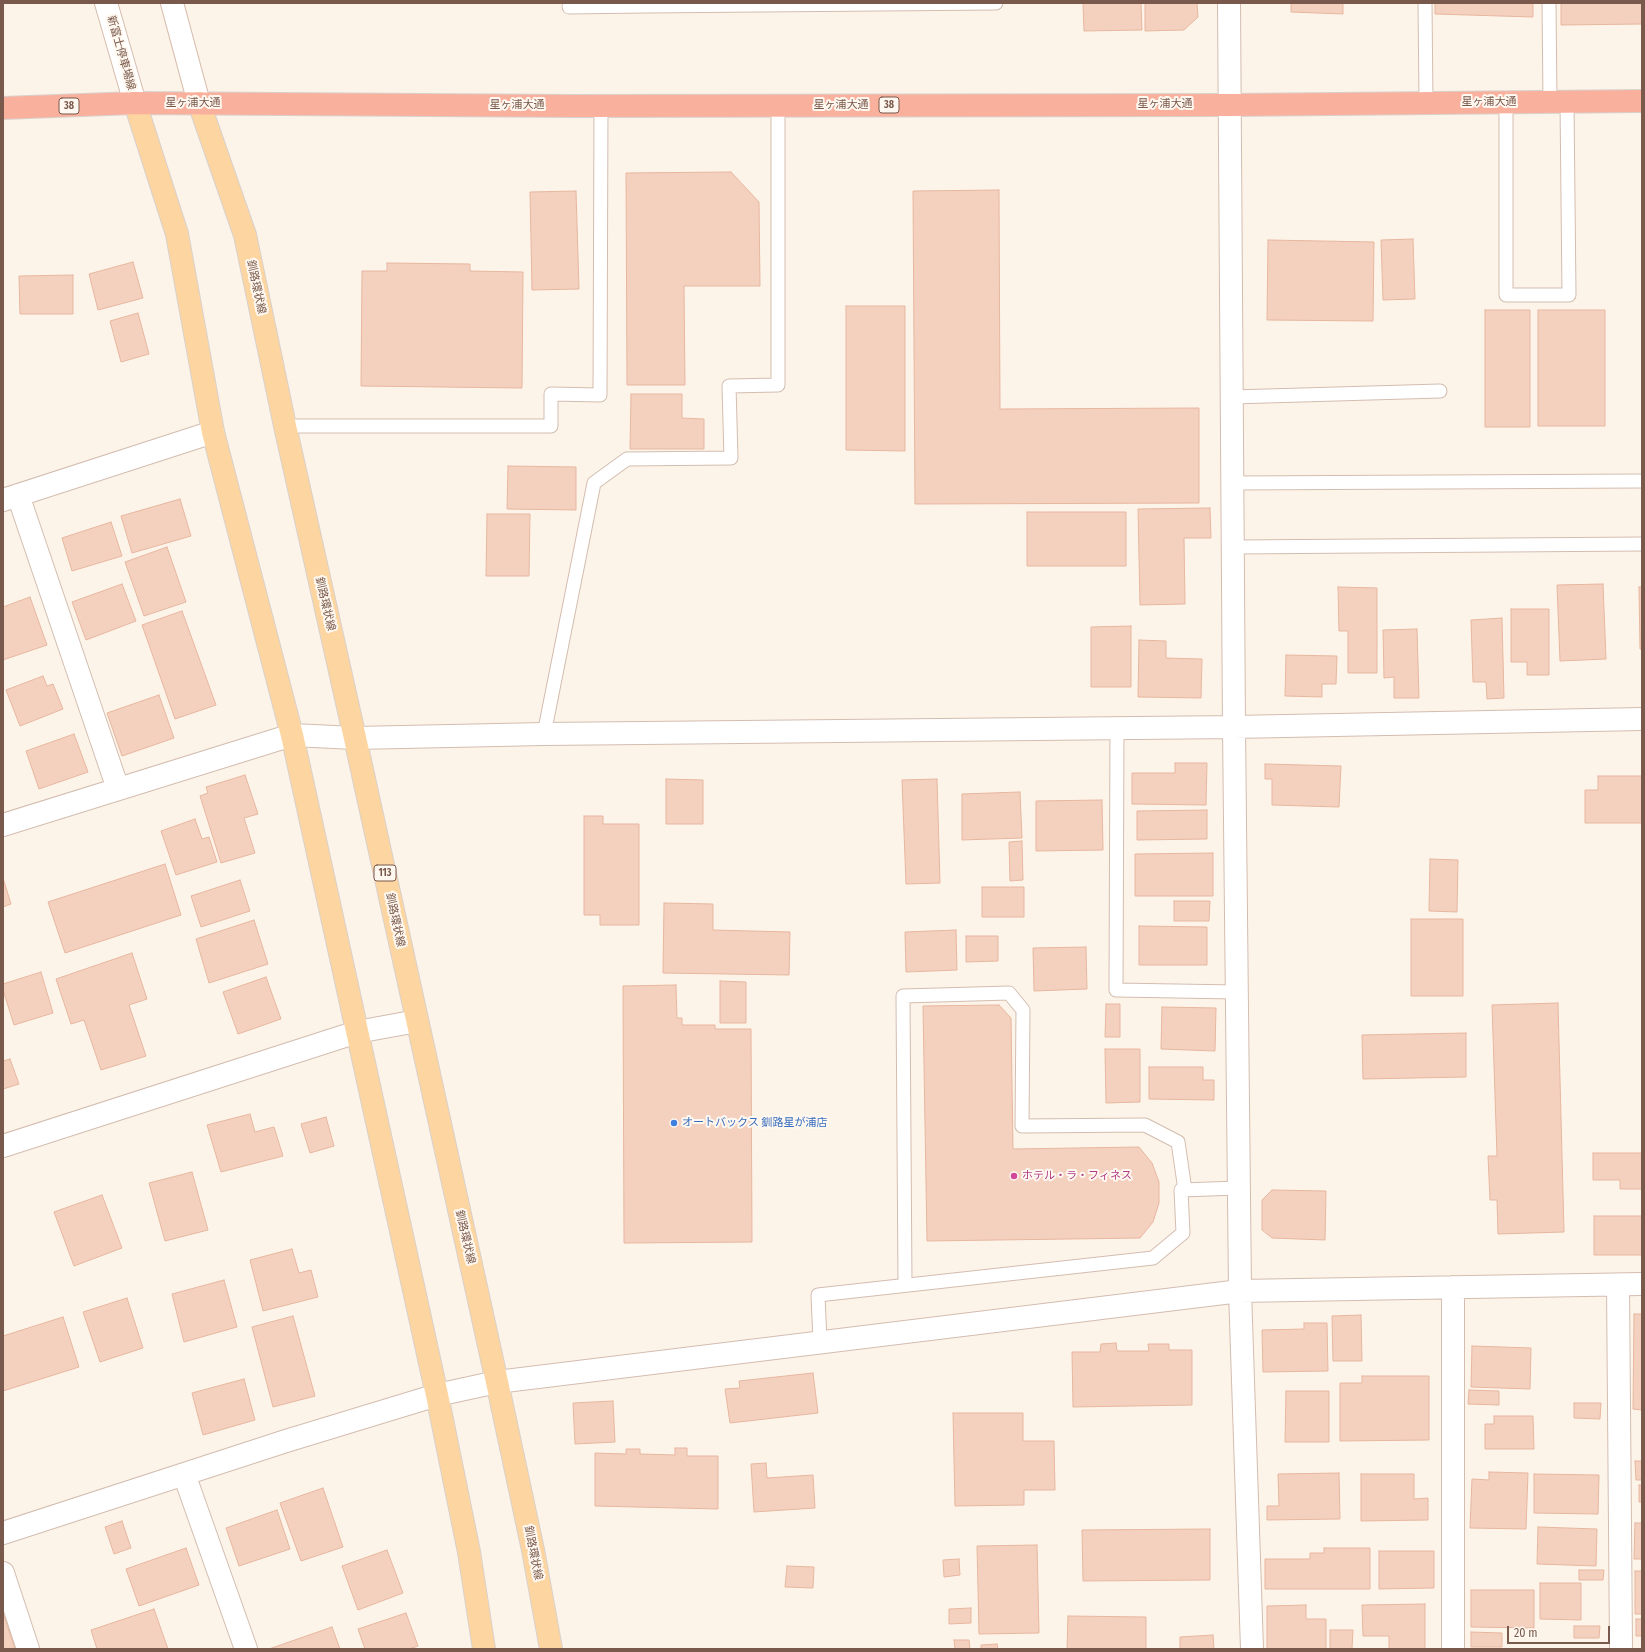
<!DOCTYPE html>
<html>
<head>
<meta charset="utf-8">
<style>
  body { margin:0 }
  #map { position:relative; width:1645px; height:1652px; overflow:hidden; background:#fdf4e9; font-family:"Fira Sans Condensed",sans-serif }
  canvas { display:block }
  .frame { position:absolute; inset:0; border:4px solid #79594b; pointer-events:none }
  .scale { position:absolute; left:1507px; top:1626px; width:103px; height:18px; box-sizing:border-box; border:2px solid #79594b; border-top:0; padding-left:5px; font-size:12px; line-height:14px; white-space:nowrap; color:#79594b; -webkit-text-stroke:3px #fff8f0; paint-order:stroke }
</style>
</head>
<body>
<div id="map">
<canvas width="1645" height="1652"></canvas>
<div class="frame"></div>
<div class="scale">20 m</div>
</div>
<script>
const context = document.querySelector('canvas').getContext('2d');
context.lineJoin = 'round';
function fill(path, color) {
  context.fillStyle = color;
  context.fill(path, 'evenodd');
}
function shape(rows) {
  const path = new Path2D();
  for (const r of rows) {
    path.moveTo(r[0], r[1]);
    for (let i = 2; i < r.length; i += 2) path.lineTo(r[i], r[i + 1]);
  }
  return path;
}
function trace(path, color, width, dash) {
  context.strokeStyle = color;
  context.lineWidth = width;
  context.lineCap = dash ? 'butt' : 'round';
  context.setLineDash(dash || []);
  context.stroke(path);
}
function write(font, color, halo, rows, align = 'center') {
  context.font = font + ' "Fira Sans Condensed","Noto Sans JP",sans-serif';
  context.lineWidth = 4;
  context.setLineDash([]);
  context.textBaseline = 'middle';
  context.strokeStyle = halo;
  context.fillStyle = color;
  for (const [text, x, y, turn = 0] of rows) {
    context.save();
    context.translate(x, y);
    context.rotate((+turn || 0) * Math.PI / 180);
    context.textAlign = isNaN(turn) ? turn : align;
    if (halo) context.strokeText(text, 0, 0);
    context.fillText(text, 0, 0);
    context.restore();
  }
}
const building = shape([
  [1083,3,1141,3,1142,30,1084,31,1083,3],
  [1145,3,1197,3,1198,17,1184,30,1145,31,1145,3],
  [1291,3,1343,3,1343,14,1291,12,1291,3],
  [1435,3,1533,3,1533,17,1435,14,1435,3],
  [1561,3,1642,3,1642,24,1561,25,1561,3],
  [731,172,759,202,760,286,684,286,685,385,627,385,626,173,731,172],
  [999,190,1000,409,1199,408,1199,503,915,504,913,191,999,190],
  [576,191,579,289,532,290,530,192,576,191],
  [1413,239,1415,299,1383,300,1381,240,1413,239],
  [1268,240,1374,242,1373,321,1267,320,1268,240],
  [133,262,143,298,98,310,89,274,133,262],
  [387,263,470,264,470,271,523,272,522,388,361,386,362,271,387,271,387,263],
  [73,275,73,314,20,314,19,276,73,275],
  [846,306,905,306,905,451,846,450,846,306],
  [1485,310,1530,310,1530,427,1485,427,1485,310],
  [1538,310,1605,310,1605,426,1538,426,1538,310],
  [138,313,149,354,121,362,110,321,138,313],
  [631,394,682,394,682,418,704,419,704,449,630,449,631,394],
  [508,466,576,467,576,510,507,509,508,466],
  [180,499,191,536,132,553,121,516,180,499],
  [1210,508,1211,538,1184,538,1185,604,1140,605,1138,509,1210,508],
  [1027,512,1126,512,1126,566,1027,566,1027,512],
  [487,514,530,514,529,576,486,576,487,514],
  [111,522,122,556,72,571,62,538,111,522],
  [167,547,186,602,144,616,125,562,167,547],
  [122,584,136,621,86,640,72,602,122,584],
  [1603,584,1606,659,1560,661,1557,585,1603,584],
  [1338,587,1377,588,1377,673,1348,673,1348,631,1339,631,1338,587],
  [1639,587,1642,587,1642,649,1640,649,1639,587],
  [30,597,47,645,3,660,3,607,30,597],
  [1511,609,1549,609,1549,675,1527,675,1527,662,1511,662,1511,609],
  [182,611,216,705,175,719,142,625,182,611],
  [1502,618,1504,698,1487,699,1486,682,1473,682,1471,620,1502,618],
  [1131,626,1131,687,1091,687,1091,627,1131,626],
  [1417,629,1419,698,1394,698,1394,677,1384,678,1383,630,1417,629],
  [1139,640,1166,641,1166,658,1202,659,1201,698,1138,697,1139,640],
  [1286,655,1337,656,1336,684,1322,684,1322,697,1285,696,1286,655],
  [43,676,47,686,53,684,63,709,20,726,6,690,43,676],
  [159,695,174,738,122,756,107,713,159,695],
  [74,734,88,772,39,789,26,751,74,734],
  [1175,763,1207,763,1206,805,1132,804,1132,773,1175,773,1175,763],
  [1265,764,1341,766,1339,807,1272,805,1272,779,1265,779,1265,764],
  [245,775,258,814,244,818,255,853,221,863,200,796,208,793,206,787,245,775],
  [1598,776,1642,776,1642,823,1585,823,1585,790,1598,790,1598,776],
  [666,779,703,780,703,824,666,824,666,779],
  [937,779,940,883,906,884,902,780,937,779],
  [1020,792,1022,838,962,840,962,794,1020,792],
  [1102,800,1103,850,1036,851,1036,801,1102,800],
  [1207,810,1207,839,1137,840,1137,811,1207,810],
  [584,816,603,816,603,824,639,824,639,925,600,925,600,915,584,915,584,816],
  [195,819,202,839,209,837,217,862,176,875,161,831,195,819],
  [1022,841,1023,880,1010,881,1009,842,1022,841],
  [1213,853,1213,896,1135,896,1135,854,1213,853],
  [1430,859,1458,860,1457,912,1429,911,1430,859],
  [165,864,181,915,65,953,48,902,165,864],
  [3,878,11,904,3,907,3,878],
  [240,880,250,911,201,927,191,896,240,880],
  [982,887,1024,887,1024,917,982,917,982,887],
  [1174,901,1210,901,1209,921,1174,921,1174,901],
  [664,903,713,904,713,930,790,932,789,975,663,973,664,903],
  [1411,919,1463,919,1463,996,1411,996,1411,919],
  [254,920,268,964,209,983,196,939,254,920],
  [1139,926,1207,927,1207,965,1139,965,1139,926],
  [956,930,957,970,906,972,905,932,956,930],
  [966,936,998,936,998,961,966,962,966,936],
  [1086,947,1087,989,1034,991,1033,948,1086,947],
  [132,953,147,999,129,1005,146,1056,101,1070,84,1020,71,1024,56,979,132,953],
  [41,972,53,1013,14,1025,3,990,3,984,41,972],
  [266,977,281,1019,238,1034,223,992,266,977],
  [720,981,746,982,746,1023,720,1023,720,981],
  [676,985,677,1018,682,1018,682,1025,715,1025,715,1029,751,1029,752,1242,624,1243,623,986,676,985],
  [1558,1003,1564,1232,1498,1234,1497,1200,1490,1200,1488,1156,1497,1156,1492,1005,1558,1003],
  [1106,1004,1120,1004,1120,1037,1105,1037,1106,1004],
  [999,1005,1011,1018,1013,1149,1139,1147,1152,1163,1159,1182,1159,1203,1153,1222,1140,1238,927,1241,923,1006,999,1005],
  [1162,1007,1216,1008,1215,1051,1161,1049,1162,1007],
  [1466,1033,1466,1077,1363,1079,1362,1035,1466,1033],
  [1105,1049,1140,1049,1140,1102,1106,1103,1105,1049],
  [10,1059,19,1084,3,1089,3,1061,10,1059],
  [1149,1067,1203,1067,1203,1080,1214,1080,1214,1100,1149,1099,1149,1067],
  [250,1114,255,1132,274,1127,283,1156,221,1172,207,1125,250,1114],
  [326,1117,334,1146,310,1153,301,1124,326,1117],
  [1593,1153,1642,1153,1642,1189,1620,1189,1620,1180,1593,1180,1593,1153],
  [192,1172,208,1230,165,1241,149,1183,192,1172],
  [1272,1190,1326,1191,1325,1240,1272,1238,1262,1230,1262,1200,1272,1190],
  [102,1195,122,1248,74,1266,54,1212,102,1195],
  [1594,1216,1642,1216,1642,1255,1594,1255,1594,1216],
  [292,1249,299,1273,311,1270,318,1297,263,1311,250,1260,292,1249],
  [224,1280,237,1327,184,1342,172,1294,224,1280],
  [127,1298,143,1348,100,1362,83,1312,127,1298],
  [1634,1314,1642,1314,1642,1410,1633,1409,1634,1314],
  [1361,1315,1362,1361,1333,1361,1332,1316,1361,1315],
  [293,1316,315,1396,273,1407,252,1327,293,1316],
  [63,1317,79,1367,3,1391,3,1336,63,1317],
  [1304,1323,1327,1323,1328,1371,1263,1372,1262,1330,1304,1329,1304,1323],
  [1116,1343,1117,1351,1149,1351,1148,1344,1169,1344,1169,1350,1192,1350,1192,1405,1073,1407,1072,1352,1100,1352,1101,1344,1116,1343],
  [1472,1346,1531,1348,1530,1389,1471,1387,1472,1346],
  [813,1373,818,1413,730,1423,725,1389,740,1388,739,1381,813,1373],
  [1362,1376,1429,1376,1429,1440,1340,1441,1340,1383,1362,1383,1362,1376],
  [244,1379,255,1420,203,1435,192,1393,244,1379],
  [1469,1390,1499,1391,1499,1405,1468,1404,1469,1390],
  [1286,1391,1329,1391,1329,1442,1285,1442,1286,1391],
  [613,1401,615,1442,575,1444,573,1403,613,1401],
  [1574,1403,1601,1403,1600,1419,1574,1418,1574,1403],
  [953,1413,1023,1413,1023,1441,1054,1441,1055,1490,1024,1490,1024,1505,955,1506,953,1413],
  [1494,1416,1533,1416,1534,1449,1485,1449,1485,1424,1494,1424,1494,1416],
  [675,1448,687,1448,687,1456,718,1456,718,1509,595,1506,595,1453,626,1454,626,1449,640,1449,640,1454,675,1455,675,1448],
  [1635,1461,1642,1461,1642,1480,1636,1480,1635,1461],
  [766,1463,767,1478,813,1475,815,1508,754,1512,751,1464,766,1463],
  [1489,1472,1528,1473,1526,1529,1470,1528,1472,1479,1489,1480,1489,1472],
  [1339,1473,1340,1519,1267,1520,1267,1506,1279,1506,1278,1474,1339,1473],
  [1361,1474,1414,1474,1414,1499,1428,1498,1428,1520,1361,1521,1361,1474],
  [1534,1474,1599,1475,1598,1514,1534,1513,1534,1474],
  [1639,1485,1642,1485,1642,1502,1639,1502,1639,1485],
  [323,1488,343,1547,301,1561,280,1503,323,1488],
  [277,1510,290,1549,239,1566,226,1528,277,1510],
  [122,1521,131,1548,114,1554,105,1527,122,1521],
  [1635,1523,1642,1523,1642,1559,1634,1559,1635,1523],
  [1538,1527,1597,1529,1596,1566,1537,1564,1538,1527],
  [1210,1529,1210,1580,1083,1581,1082,1530,1210,1529],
  [1037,1545,1039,1633,979,1634,977,1546,1037,1545],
  [186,1548,199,1585,139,1606,126,1569,186,1548],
  [1324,1548,1370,1548,1370,1589,1265,1589,1265,1559,1310,1559,1310,1553,1324,1553,1324,1548],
  [387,1550,403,1593,358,1610,342,1566,387,1550],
  [1379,1551,1434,1551,1434,1588,1379,1589,1379,1551],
  [959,1559,960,1575,944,1577,943,1560,959,1559],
  [787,1566,814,1567,813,1588,785,1587,787,1566],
  [1579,1570,1604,1570,1603,1580,1579,1580,1579,1570],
  [1635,1571,1642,1571,1642,1614,1635,1614,1635,1571],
  [1540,1583,1581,1583,1581,1620,1540,1619,1540,1583],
  [1471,1590,1534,1590,1534,1628,1471,1627,1471,1590],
  [1425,1604,1425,1649,1389,1649,1389,1636,1363,1636,1362,1605,1425,1604],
  [1306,1605,1306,1619,1326,1619,1326,1649,1267,1649,1267,1606,1306,1605],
  [971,1608,971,1623,949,1624,949,1609,971,1608],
  [154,1609,168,1649,97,1649,91,1630,154,1609],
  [3,1613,15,1649,3,1649,3,1613],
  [406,1613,418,1646,409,1649,365,1649,358,1629,406,1613],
  [1068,1616,1146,1617,1146,1649,1067,1649,1068,1616],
  [1636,1619,1642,1619,1642,1636,1636,1636,1636,1619],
  [1574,1626,1600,1626,1599,1638,1574,1638,1574,1626],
  [332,1627,340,1649,269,1649,332,1627],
  [1330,1630,1353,1630,1352,1649,1330,1649,1330,1630],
  [1471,1632,1502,1633,1502,1647,1471,1647,1471,1632],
  [1213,1635,1214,1649,1180,1649,1180,1637,1213,1635],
  [954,1640,969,1640,970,1649,955,1649,954,1640],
  [997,1644,998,1649,981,1649,981,1645,997,1644]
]);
fill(building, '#f4d1bf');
trace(building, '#e7b69f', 1);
const lane = shape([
  [1425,3,1426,103],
  [1549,3,1550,102],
  [646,6,996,3],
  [569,7,646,6,646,3],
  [1506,102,1506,295,1569,295,1567,102],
  [1232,397,1440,391],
  [285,426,551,426,551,394,600,395,601,105],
  [1232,483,1642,481],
  [1233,547,1642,544],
  [1117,728,1116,990,1237,992],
  [544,734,594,483,627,459,731,458,729,386,778,385,778,105],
  [905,1285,903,996,1009,993,1023,1010,1022,1126,1145,1125,1178,1142,1185,1190],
  [820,1342,818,1295,1153,1258,1183,1233,1181,1190,1239,1188]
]);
const street = shape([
  [1229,3,1234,727,1240,1291,1252,1649],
  [18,495,118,789],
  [3,500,213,432],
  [3,825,292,735,355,738,544,734,1234,727,1642,719],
  [3,1146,357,1032,417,1021],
  [1618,1285,1621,1649],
  [184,1474,246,1649],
  [3,1533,286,1441,437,1395,497,1382,1240,1291,1642,1284],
  [3,1573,28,1649],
  [1453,1649,1453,1287]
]);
const secondary = shape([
  [106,3,135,103],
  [172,3,199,103]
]);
const primary = shape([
  [135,103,177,234,213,432,292,735,437,1395,469,1552,484,1649],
  [199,103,245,235,285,426,355,738,497,1382,533,1550,551,1649]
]);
const highway = shape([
  [3,108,135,103,573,106,1230,105,1642,101]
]);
trace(lane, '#d3bdb0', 15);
trace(street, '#d3bdb0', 24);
trace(secondary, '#d6bdad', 24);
trace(primary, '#d9d1cd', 24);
trace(highway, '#d9d1cd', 24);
trace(lane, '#fff', 13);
trace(street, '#fff', 22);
trace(secondary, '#fff', 22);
trace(primary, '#fdd5a0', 22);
trace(highway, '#f9b19e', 22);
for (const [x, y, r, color] of [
  [674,1123,4,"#3f7fe0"],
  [1014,1176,4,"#d1479c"]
]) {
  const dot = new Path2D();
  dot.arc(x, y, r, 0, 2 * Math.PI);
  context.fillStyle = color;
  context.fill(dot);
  trace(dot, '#fff8f0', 1.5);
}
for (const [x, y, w] of [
  [889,105,20],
  [69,106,20],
  [385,873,22]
]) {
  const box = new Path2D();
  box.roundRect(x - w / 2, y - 8, w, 16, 3);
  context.fillStyle = '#fff8f0';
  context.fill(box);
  trace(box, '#79594b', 1);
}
write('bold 10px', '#79594b', null, [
  ["38",889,105],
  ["38",69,106],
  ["113",385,873]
]);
write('11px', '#79594b', '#fff8f0', [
  ["新富士停車場線",121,53,74],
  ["星ヶ浦大通",1489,102],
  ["星ヶ浦大通",193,103],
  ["星ヶ浦大通",1165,104],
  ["星ヶ浦大通",517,105],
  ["星ヶ浦大通",841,105],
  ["釧路環状線",256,287,78],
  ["釧路環状線",325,604,77],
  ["釧路環状線",395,920,78],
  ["釧路環状線",465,1237,77],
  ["釧路環状線",533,1553,79]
]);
write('11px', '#366cbe', '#fff8f0', [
  ["オートバックス 釧路星が浦店",682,1123]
], 'left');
write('11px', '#b23c85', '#fff8f0', [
  ["ホテル・ラ・フィネス",1022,1176]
], 'left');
</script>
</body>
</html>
